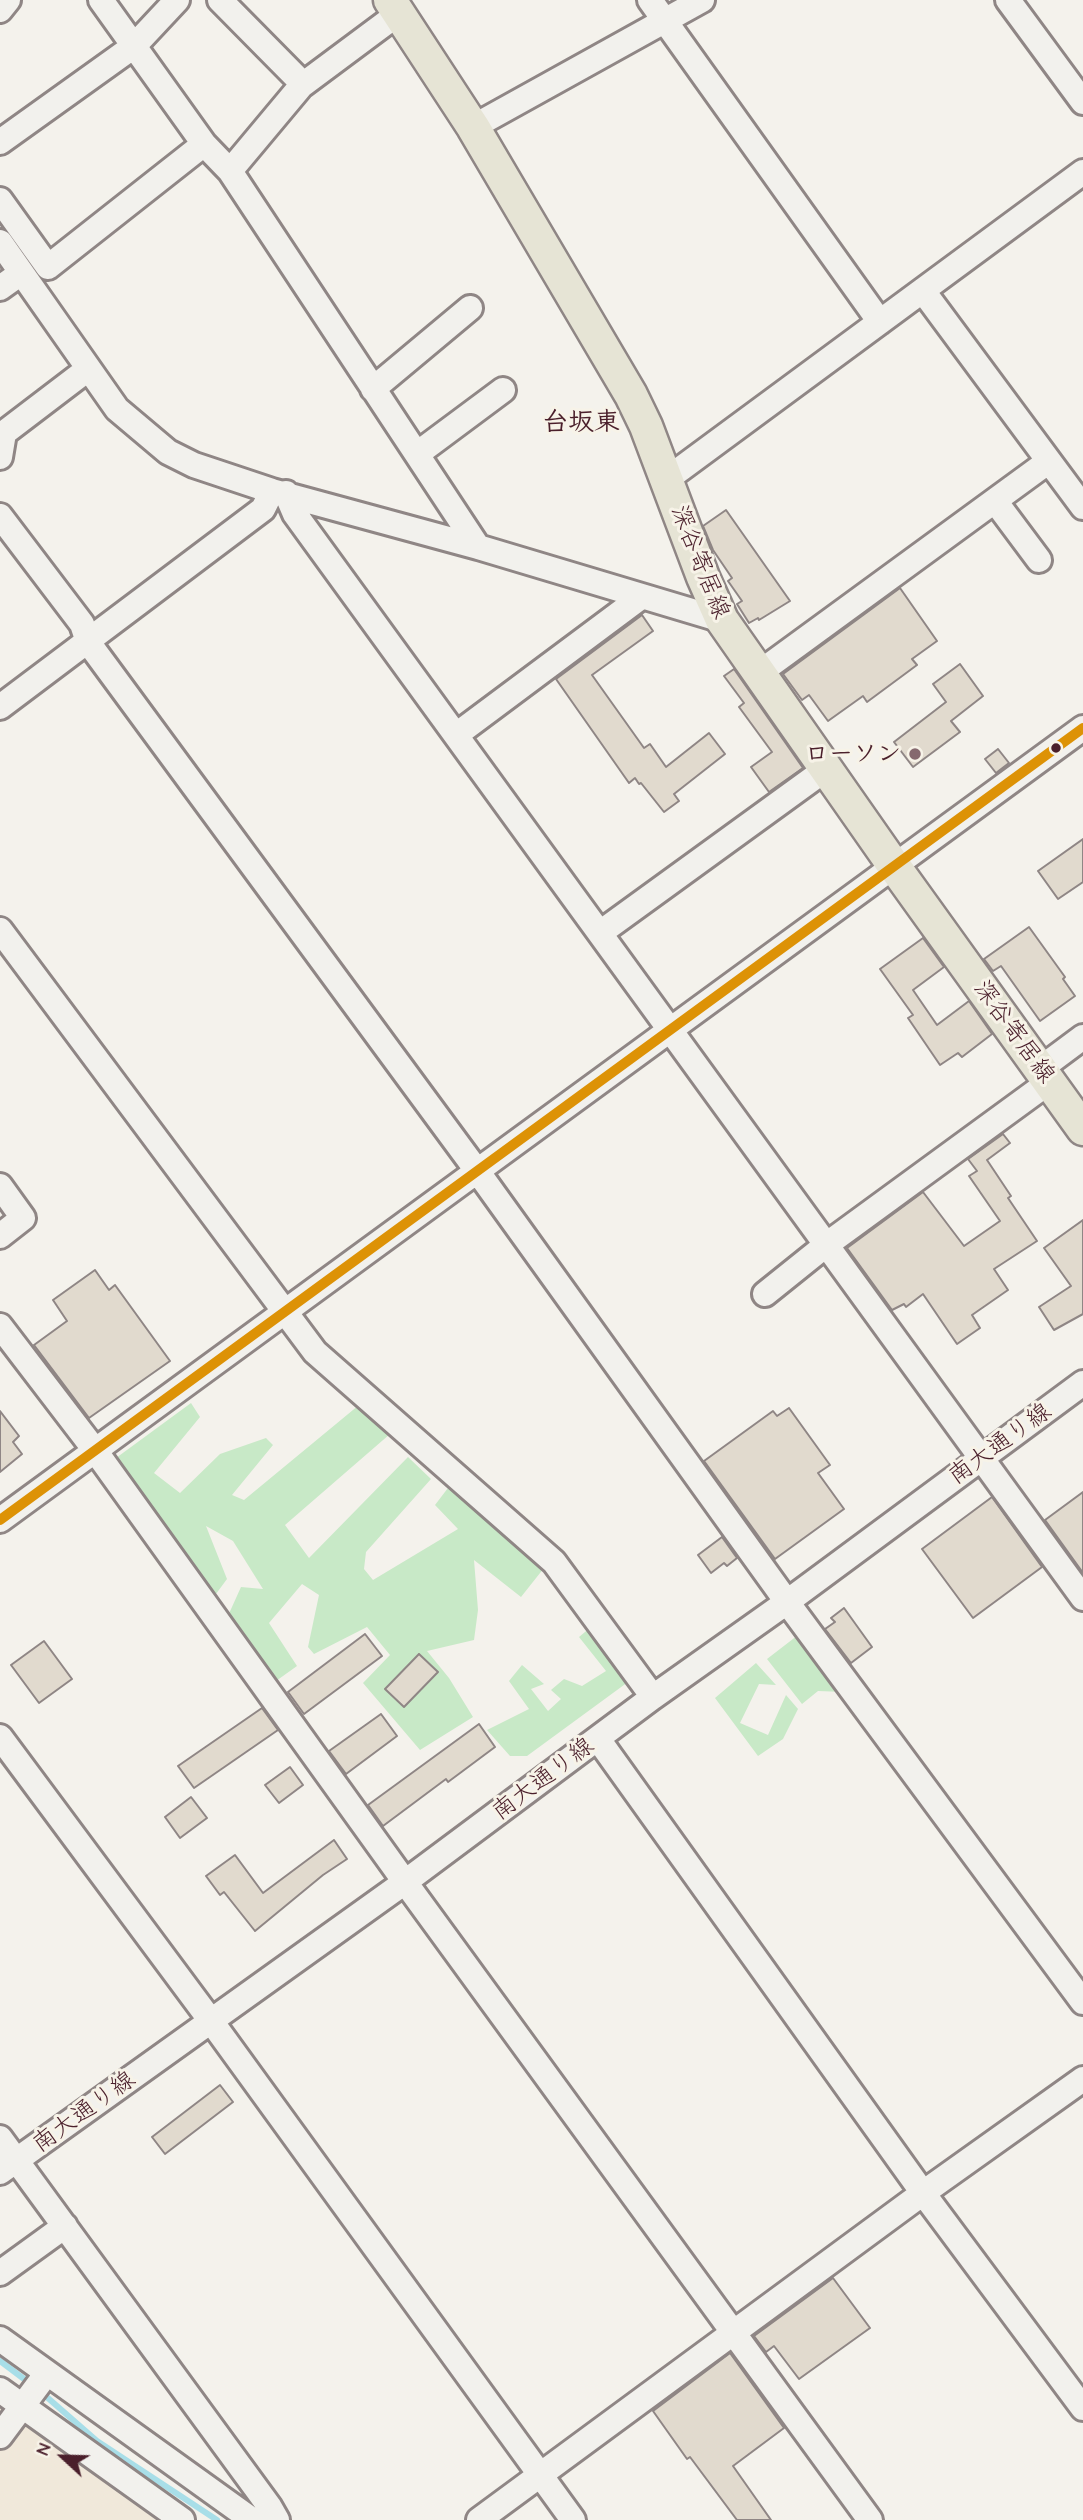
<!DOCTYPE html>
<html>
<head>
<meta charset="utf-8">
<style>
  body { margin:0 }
  #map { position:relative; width:1083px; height:2520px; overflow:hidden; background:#f4f2ec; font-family:"Comic Neue",sans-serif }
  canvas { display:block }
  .north { position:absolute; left:28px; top:2422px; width:70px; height:70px; -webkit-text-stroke:5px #f7f3e8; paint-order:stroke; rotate:292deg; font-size:19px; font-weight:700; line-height:28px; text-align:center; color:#4a1f2b }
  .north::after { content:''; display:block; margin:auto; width:24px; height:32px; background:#4a1f2b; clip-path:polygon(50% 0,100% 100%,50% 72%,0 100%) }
</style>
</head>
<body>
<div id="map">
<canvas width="1083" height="2520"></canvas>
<div class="north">N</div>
</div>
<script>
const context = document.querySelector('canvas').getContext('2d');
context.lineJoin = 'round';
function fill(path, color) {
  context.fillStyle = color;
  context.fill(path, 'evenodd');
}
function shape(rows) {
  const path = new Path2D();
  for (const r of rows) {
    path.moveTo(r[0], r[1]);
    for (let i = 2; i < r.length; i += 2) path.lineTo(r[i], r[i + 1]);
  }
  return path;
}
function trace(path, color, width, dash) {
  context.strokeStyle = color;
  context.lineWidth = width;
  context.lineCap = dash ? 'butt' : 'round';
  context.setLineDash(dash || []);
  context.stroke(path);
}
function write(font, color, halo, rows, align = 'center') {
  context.font = font + ' "Comic Neue","Klee One",sans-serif';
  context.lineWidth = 6;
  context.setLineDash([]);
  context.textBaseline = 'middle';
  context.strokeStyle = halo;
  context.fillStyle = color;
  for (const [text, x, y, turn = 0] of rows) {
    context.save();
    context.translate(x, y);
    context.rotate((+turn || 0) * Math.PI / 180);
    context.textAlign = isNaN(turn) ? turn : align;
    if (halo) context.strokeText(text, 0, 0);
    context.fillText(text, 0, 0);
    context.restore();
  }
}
fill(shape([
  [0,2400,168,2520,0,2520]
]), '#f0e8da');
fill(shape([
  [191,1403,200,1417,154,1473,180,1493,220,1454,266,1438,273,1445,232,1495,244,1500,359,1405,390,1434,285,1525,309,1558,408,1457,431,1479,366,1552,364,1569,373,1580,458,1529,435,1505,451,1484,544,1568,521,1597,474,1560,478,1610,474,1640,427,1651,449,1678,473,1717,420,1750,363,1683,390,1655,367,1627,314,1654,308,1647,319,1595,302,1584,269,1623,297,1666,276,1681,227,1618,241,1587,263,1589,233,1541,206,1526,227,1579,213,1598,115,1468,116,1458],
  [591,1627,628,1682,527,1756,510,1756,487,1730,529,1709,509,1681,522,1665,544,1684,531,1689,548,1711,561,1699,551,1690,564,1679,582,1686,606,1671,579,1637],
  [802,1632,844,1692,818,1691,802,1704,767,1659],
  [756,1663,776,1685,759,1684,740,1723,768,1735,786,1695,798,1709,783,1739,758,1756,715,1698]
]), '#c8e9c7');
trace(shape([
  [0,2361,32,2385],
  [41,2392,97,2441,217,2520]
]), '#a8dee8', 6);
const building = shape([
  [726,510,790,601,759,620,758,618,749,623,737,604,742,601,728,581,732,578,713,550,703,526,726,510],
  [900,588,937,641,912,659,917,665,867,702,863,696,828,721,809,695,802,700,783,674,900,588],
  [642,615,653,631,592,675,644,748,650,744,666,767,709,733,725,754,674,794,679,801,664,812,641,783,639,784,635,778,629,783,556,679,642,615],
  [960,664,983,696,951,721,960,732,913,767,894,742,946,702,933,684,960,664],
  [734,669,803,768,769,792,751,767,772,752,739,707,744,703,724,676,734,669],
  [998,749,1009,763,996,773,985,759,998,749],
  [1083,839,1083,882,1058,899,1038,871,1083,839],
  [1029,927,1065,977,1063,979,1075,996,1040,1021,1001,966,993,971,984,959,1029,927],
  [923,938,944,967,913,990,937,1025,969,1001,992,1034,962,1057,958,1053,940,1065,908,1018,913,1015,880,969,923,938],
  [1003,1134,1010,1143,987,1160,1011,1196,1008,1198,1037,1241,994,1269,1008,1290,972,1315,980,1328,957,1344,923,1294,906,1307,904,1304,892,1310,847,1248,923,1192,964,1246,1000,1221,969,1176,977,1171,968,1159,1003,1134],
  [1083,1220,1083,1314,1054,1330,1039,1307,1071,1286,1044,1248,1083,1220],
  [95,1270,109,1290,115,1285,170,1361,89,1418,34,1345,67,1321,53,1300,95,1270],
  [789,1408,830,1465,818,1473,844,1509,775,1559,704,1461,773,1411,777,1416,789,1408],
  [0,1411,19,1436,13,1442,22,1454,0,1472,0,1411],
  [1083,1492,1083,1573,1045,1520,1083,1492],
  [992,1497,1042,1567,973,1618,922,1549,992,1497],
  [722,1537,737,1558,727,1566,724,1563,711,1573,698,1555,722,1537],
  [844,1608,872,1647,851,1663,825,1629,835,1622,831,1618,844,1608],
  [365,1634,382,1656,304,1714,288,1692,365,1634],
  [44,1641,72,1679,39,1703,11,1665,44,1641],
  [419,1654,438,1672,404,1707,385,1689,419,1654],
  [262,1708,278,1730,194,1788,178,1766,262,1708],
  [381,1714,397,1736,346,1774,329,1751,381,1714],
  [479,1724,495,1747,448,1782,446,1779,383,1826,368,1805,479,1724],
  [290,1767,303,1785,279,1803,265,1785,290,1767],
  [191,1797,207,1818,180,1838,165,1817,191,1797],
  [334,1840,347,1859,323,1875,255,1931,224,1892,220,1895,206,1876,235,1855,263,1893,334,1840],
  [220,2085,233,2102,165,2154,152,2137,220,2085],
  [833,2278,870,2328,799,2379,774,2346,766,2352,754,2336,833,2278],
  [730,2353,784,2428,733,2466,771,2520,737,2520,690,2457,687,2459,653,2411,730,2353]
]);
fill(building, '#e1dace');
trace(building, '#8f8685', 2);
const minor = shape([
  [101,0,204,144,230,171,478,547],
  [220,0,303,84],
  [650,0,880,322],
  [1008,0,1083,102],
  [0,10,8,0],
  [473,127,702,0],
  [0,142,134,46,177,0],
  [230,171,301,86,399,13],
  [0,200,48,267,204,144],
  [0,242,117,409,168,452,194,465,272,491,478,547,722,620],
  [0,288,21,273],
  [923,291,1083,507],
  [373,389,470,308],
  [417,454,503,390],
  [0,457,4,433,88,369],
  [667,479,1083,172],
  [286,493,295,514,1083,1598],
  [995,501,1039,560],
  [0,516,82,624,88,642,478,1172,787,1602,1083,2002],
  [759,673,1049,461],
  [0,707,263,509,272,491],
  [456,735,641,597],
  [0,930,315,1352,554,1562,653,1697],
  [600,933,826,769],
  [1040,1069,1083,1037],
  [0,1186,23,1218,0,1236],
  [765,1294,826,1245,1049,1082],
  [0,1326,94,1449,405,1882,870,2520],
  [0,1520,1083,728],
  [0,1737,211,2021,573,2520],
  [598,1739,923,2193,1083,2408],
  [0,2138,269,2506,277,2520],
  [0,2172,405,1882,653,1697,787,1602,1083,1383],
  [0,2273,65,2226],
  [0,2339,252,2520],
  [0,2390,182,2520],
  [0,2436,47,2373],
  [479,2520,923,2193,1083,2079]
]);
const major = shape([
  [390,0,473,127,631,395,646,426,703,577,722,620,894,866,1083,1129]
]);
trace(minor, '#8f8685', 30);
trace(major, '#8f8685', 37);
trace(minor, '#f2f1ed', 24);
trace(major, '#e6e4d5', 32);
trace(shape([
  [0,1520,1083,728]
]), '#dd9206', 10);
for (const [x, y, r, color] of [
  [1056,748,6,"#4a1f2b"],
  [915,754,7,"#86696f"]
]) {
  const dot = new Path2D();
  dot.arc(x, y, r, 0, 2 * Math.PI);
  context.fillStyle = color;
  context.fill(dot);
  trace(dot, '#f7f3e8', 2.5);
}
write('24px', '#4a1f2b', '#f7f3e8', [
  ["深谷寄居線",700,562,68],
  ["深谷寄居線",1014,1032,54],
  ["南大通り線",1000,1444,-36],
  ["南大通り線",543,1779,-37],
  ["南大通り線",84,2112,-36]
]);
write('bold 24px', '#4a1f2b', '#f7f3e8', [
  ["ローソン",901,754]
], 'right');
write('bold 26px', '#4a1f2b', '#f7f3e8', [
  ["台坂東",581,423]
]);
</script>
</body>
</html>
